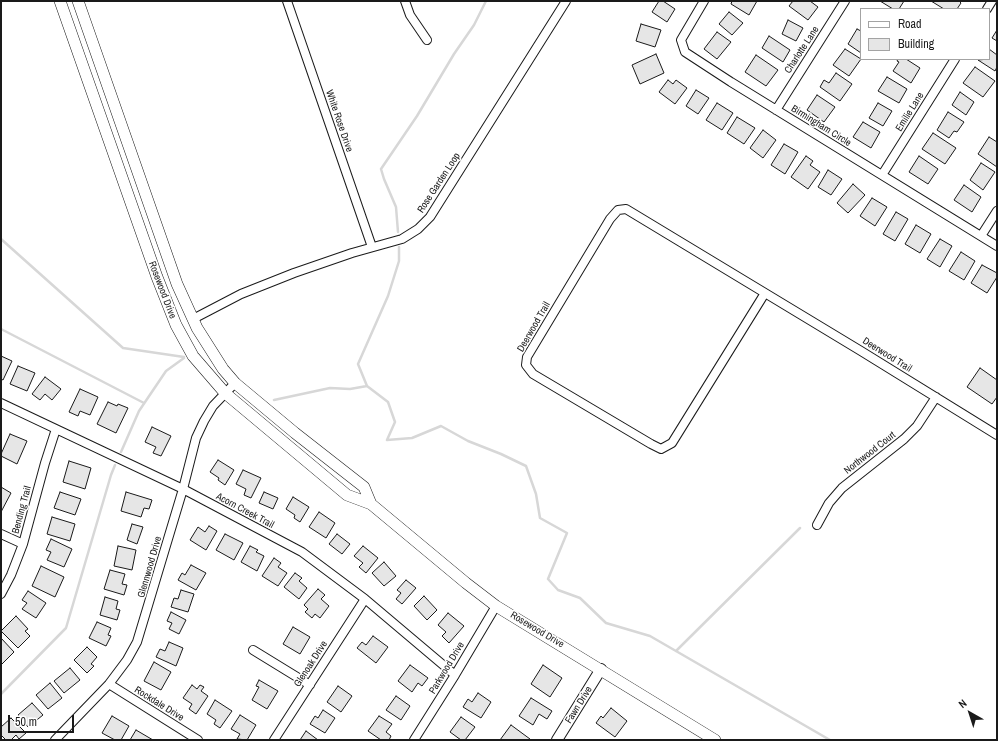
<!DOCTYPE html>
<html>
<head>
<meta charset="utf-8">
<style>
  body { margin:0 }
  #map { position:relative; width:998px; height:741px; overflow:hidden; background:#fff; font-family:"Archivo Narrow",sans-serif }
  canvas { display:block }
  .frame { position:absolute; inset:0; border:2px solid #1a1a1a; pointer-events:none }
  .legend { position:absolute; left:860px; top:8px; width:130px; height:52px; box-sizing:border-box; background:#fff; border:1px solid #a3a3a3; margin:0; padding:5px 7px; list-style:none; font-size:12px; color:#1a1a1a }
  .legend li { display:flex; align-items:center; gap:8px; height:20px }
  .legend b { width:20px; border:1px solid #a3a3a3 }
  .north { position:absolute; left:950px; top:693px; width:40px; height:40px; -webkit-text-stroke:3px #fff; paint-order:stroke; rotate:321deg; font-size:11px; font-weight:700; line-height:16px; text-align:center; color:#1a1a1a }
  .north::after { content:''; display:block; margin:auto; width:14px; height:18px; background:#1a1a1a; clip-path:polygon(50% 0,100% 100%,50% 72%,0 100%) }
  .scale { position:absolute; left:8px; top:715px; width:66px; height:18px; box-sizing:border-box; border:2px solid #1a1a1a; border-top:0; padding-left:5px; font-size:12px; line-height:14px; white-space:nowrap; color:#1a1a1a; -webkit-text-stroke:3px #fff; paint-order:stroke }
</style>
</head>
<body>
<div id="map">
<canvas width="998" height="741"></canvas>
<div class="frame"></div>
<ul class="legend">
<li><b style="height:5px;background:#fff"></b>Road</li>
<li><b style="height:11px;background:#e6e6e6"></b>Building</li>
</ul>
<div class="north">N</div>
<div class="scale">50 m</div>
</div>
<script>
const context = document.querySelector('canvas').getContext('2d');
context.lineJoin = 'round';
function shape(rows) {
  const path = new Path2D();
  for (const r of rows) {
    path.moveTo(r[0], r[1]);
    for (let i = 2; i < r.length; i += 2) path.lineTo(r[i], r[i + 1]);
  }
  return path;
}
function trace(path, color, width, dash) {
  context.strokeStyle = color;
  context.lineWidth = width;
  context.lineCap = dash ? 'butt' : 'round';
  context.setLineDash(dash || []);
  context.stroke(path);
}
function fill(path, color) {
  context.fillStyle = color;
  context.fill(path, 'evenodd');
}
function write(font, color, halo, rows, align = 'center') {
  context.font = font + ' "Archivo Narrow",sans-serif';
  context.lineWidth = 3;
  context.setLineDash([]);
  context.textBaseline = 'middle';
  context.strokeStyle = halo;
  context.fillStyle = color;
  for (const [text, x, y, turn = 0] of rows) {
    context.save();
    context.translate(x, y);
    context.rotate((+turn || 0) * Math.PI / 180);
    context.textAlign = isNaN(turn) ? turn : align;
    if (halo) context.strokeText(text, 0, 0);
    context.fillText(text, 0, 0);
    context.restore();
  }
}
trace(shape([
  [398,232,396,207,384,179,381,169,417,116,454,54,474,25,486,1],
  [1,239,123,348,184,357],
  [1,329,144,403],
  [367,386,358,364,388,296,399,261,399,247],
  [274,400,330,388,350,389,367,386,388,402,395,422,387,440,412,438,441,426,468,441,501,454,526,466,536,494,540,518,567,533,548,579,558,590,580,598,606,623,650,636,830,740],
  [121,452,139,411,166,371,184,358],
  [676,651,800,528],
  [1,694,66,628,111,475,115,465]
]), '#d7d7d7', 2.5);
const building = shape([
  [659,1,663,1,675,9,667,22,652,12,659,1],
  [732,1,757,1,749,15,731,4,732,1],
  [793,1,810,1,818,7,808,20,789,6,793,1],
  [880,1,904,1,899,9,893,9,880,1],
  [931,1,959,1,961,3,957,9,944,9,931,1],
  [729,12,743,23,732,35,719,24,729,12],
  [788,20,803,28,796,41,782,34,788,20],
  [641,24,661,30,655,47,636,41,641,24],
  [857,29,861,31,861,53,848,44,857,29],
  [997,30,997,41,992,38,997,30],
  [717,32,731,42,717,59,704,49,717,32],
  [769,36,790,50,783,62,762,48,769,36],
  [845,49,861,59,849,76,833,65,845,49],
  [989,49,997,55,997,67,995,71,978,60,989,59,989,49],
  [656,54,664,73,640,84,632,65,656,54],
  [756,55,778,70,766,86,745,72,756,55],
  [898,59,906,59,920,68,911,83,893,71,899,62,897,61,898,59],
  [975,67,995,81,983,97,963,83,975,67],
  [836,73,852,84,840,101,820,87,824,80,829,83,836,73],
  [887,77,907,89,899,103,878,91,887,77],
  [668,80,673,84,676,80,687,88,675,104,659,92,668,80],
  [696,90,709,98,698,114,686,106,696,90],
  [960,92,974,102,966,115,952,105,960,92],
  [817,95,835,107,824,122,807,110,817,95],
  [717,103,733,113,722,130,706,120,717,103],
  [878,103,892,111,883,126,869,118,878,103],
  [948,112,964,122,957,132,954,131,949,138,937,130,948,112],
  [737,117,755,128,744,144,727,133,737,117],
  [863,122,880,132,871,148,853,137,863,122],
  [763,130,776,140,763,158,750,148,763,130],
  [933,133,956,148,945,164,922,149,933,133],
  [989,137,997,142,997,167,978,154,989,137],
  [784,144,798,152,785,174,771,165,784,144],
  [806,156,813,161,810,165,820,172,808,189,791,177,806,156],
  [919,156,938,169,928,184,909,172,919,156],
  [981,163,995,172,983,190,970,180,981,163],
  [828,170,842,179,831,195,818,187,828,170],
  [853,184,865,195,848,213,837,203,853,184],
  [964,185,981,197,972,212,954,200,964,185],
  [872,198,887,207,875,226,860,216,872,198],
  [896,212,908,219,895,241,883,234,896,212],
  [916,225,931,234,920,253,905,244,916,225],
  [940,239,952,246,940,267,927,259,940,239],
  [961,252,975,261,964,280,949,271,961,252],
  [982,265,997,273,997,277,987,293,971,283,982,265],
  [1,356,12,361,3,380,1,379,1,356],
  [18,366,35,373,27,391,10,384,18,366],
  [980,368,997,380,997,397,992,404,967,387,980,368],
  [45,377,61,389,52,400,45,394,40,400,32,394,45,377],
  [80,389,98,397,90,415,80,411,78,416,69,412,80,389],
  [108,402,117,406,118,404,128,408,116,433,97,424,108,402],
  [152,427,171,436,161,456,153,453,156,447,145,442,152,427],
  [10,434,27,441,17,464,1,456,1,454,10,434],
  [218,460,234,470,225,485,218,480,219,478,210,472,218,460],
  [69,461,91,468,85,489,63,482,69,461],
  [243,470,261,478,251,498,244,495,246,489,236,484,243,470],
  [1,487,11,493,1,512,1,487],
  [60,492,81,499,75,515,54,508,60,492],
  [126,492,152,500,149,509,144,508,141,517,121,511,126,492],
  [264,492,278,498,273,509,259,503,264,492],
  [293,497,309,507,300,522,294,518,295,515,286,509,293,497],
  [319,512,335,523,326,538,309,527,319,512],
  [52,517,75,524,70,541,47,534,52,517],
  [132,524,143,527,137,544,127,540,132,524],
  [209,526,217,531,206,550,190,540,198,527,205,532,209,526],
  [225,534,243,543,234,560,216,550,225,534],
  [337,534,350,544,342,554,329,544,337,534],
  [51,539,72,549,64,567,47,560,51,552,46,550,51,539],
  [118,546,136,550,132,570,114,566,118,546],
  [250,546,258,550,256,552,264,556,257,571,241,562,250,546],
  [363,546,378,558,366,573,359,567,363,563,354,556,363,546],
  [274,558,281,563,278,567,287,573,278,586,262,576,274,558],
  [384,562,396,576,384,586,372,573,384,562],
  [191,565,206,573,196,590,178,580,182,573,185,575,191,565],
  [41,566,64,577,55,597,32,586,41,566],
  [110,570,125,574,122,584,127,585,124,595,104,589,110,570],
  [295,573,302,578,299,581,307,588,299,599,284,587,295,573],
  [406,580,416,588,402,604,396,599,401,593,397,590,406,580],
  [318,589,325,595,321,599,329,606,320,618,315,614,312,618,305,612,308,609,304,605,318,589],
  [181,590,194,594,188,612,171,607,174,598,178,599,181,590],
  [28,591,46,603,36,618,22,609,27,603,22,600,28,591],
  [424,596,437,610,427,620,414,606,424,596],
  [105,597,118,601,116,609,120,610,117,620,100,615,105,597],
  [171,612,186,620,179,634,169,629,172,623,167,621,171,612],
  [448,613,464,626,449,643,442,636,446,632,438,625,448,613],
  [16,616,28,629,25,631,30,636,18,648,1,631,16,616],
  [97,622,111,628,108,635,111,636,106,646,89,638,97,622],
  [293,627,310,637,300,654,283,644,293,627],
  [373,636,388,647,376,663,357,648,362,642,366,645,373,636],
  [1,638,14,652,1,665,1,638],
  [169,642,183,648,176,666,156,657,160,649,165,651,169,642],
  [87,647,97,657,91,664,94,666,87,673,74,660,87,647],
  [154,662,171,672,161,690,144,681,154,662],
  [410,665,428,678,422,686,418,683,412,692,398,681,410,665],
  [543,665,562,678,550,697,531,684,543,665],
  [70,668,80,680,64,693,54,681,70,668],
  [259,680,278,691,267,709,252,700,259,687,256,686,259,680],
  [50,683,62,698,48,709,36,695,50,683],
  [192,685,197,689,200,685,204,687,201,691,208,696,196,714,189,709,192,704,183,698,192,685],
  [338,686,352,696,341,712,327,702,338,686],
  [478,693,491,702,481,718,463,707,468,699,472,702,478,693],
  [396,696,410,706,401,720,386,710,396,696],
  [531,698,552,711,547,719,539,714,533,725,519,716,531,698],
  [215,700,232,711,220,728,214,724,216,720,207,714,215,700],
  [32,703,43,715,28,727,18,715,32,703],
  [611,708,627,721,615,737,596,723,601,716,603,718,611,708],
  [323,710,335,718,325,733,310,724,315,716,318,718,323,710],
  [240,715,256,725,247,740,237,739,240,734,231,729,240,715],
  [112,716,129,726,121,740,115,740,102,733,112,716],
  [379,716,392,724,386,732,391,736,389,740,381,740,368,731,379,716],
  [461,717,475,727,465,740,461,740,450,732,461,717],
  [11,718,26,733,19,739,16,735,11,740,6,740,1,735,1,727,11,718],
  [511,725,530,739,529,740,500,740,511,725],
  [136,730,153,740,130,740,136,730],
  [306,731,318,740,300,740,306,731]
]);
fill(building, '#e6e6e6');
trace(building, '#1a1a1a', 1);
const minor = shape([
  [287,1,372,247],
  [405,1,410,15,427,40],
  [704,1,681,40,685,52,731,82,997,246],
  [987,9,992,1],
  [776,110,845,1],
  [882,175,955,59],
  [981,236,997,211],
  [765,293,672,443,661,449,651,444,533,374,526,365,527,357,610,219,618,210,626,209,861,351,997,435],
  [193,319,241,294,294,273,352,253,402,239,418,229,430,217,566,1],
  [1,403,183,489,302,552,365,599,455,675],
  [817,525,829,503,842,488,904,439,917,426,936,397],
  [1,534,23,544],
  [1,594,11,575,23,544,45,463,56,429],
  [253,650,310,685],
  [109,684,198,740],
  [55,740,109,684,127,660,137,642,183,489,196,438,204,421,213,406,235,383],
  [274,740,365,599],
  [414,740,455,675,496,606]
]);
const tertiary = shape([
  [557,740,601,669]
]);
const secondary = shape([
  [60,1,157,277,176,325,193,356,225,393,347,495,371,504,466,583,496,606,715,740],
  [78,1,177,284,197,328,223,369,235,383,295,433,364,487,371,504]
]);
trace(minor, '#1a1a1a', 10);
trace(tertiary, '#1a1a1a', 12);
trace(secondary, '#1a1a1a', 12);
trace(minor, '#fff', 8);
trace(tertiary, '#fff', 10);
trace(secondary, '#fff', 11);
write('10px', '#1a1a1a', '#fff', [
  ["Charlotte Lane",802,50,-57],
  ["Emilie Lane",910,112,-58],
  ["White Rose Drive",339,121,71],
  ["Birmingham Circle",821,126,32],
  ["Rose Garden Loop",439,183,-57],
  ["Rosewood Drive",162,290,69],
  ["Deerwood Trail",534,327,-60],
  ["Deerwood Trail",887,355,32],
  ["Northwood Court",870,453,-38],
  ["Bending Trail",22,510,-75],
  ["Acorn Creek Trail",245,511,28],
  ["Glennwood Drive",150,567,-74],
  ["Rosewood Drive",537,630,31],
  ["Glenoak Drive",311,664,-57],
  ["Parkwood Drive",447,668,-59],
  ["Rockdale Drive",159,704,32],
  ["Fawn Drive",579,705,-58]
]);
</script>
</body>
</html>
